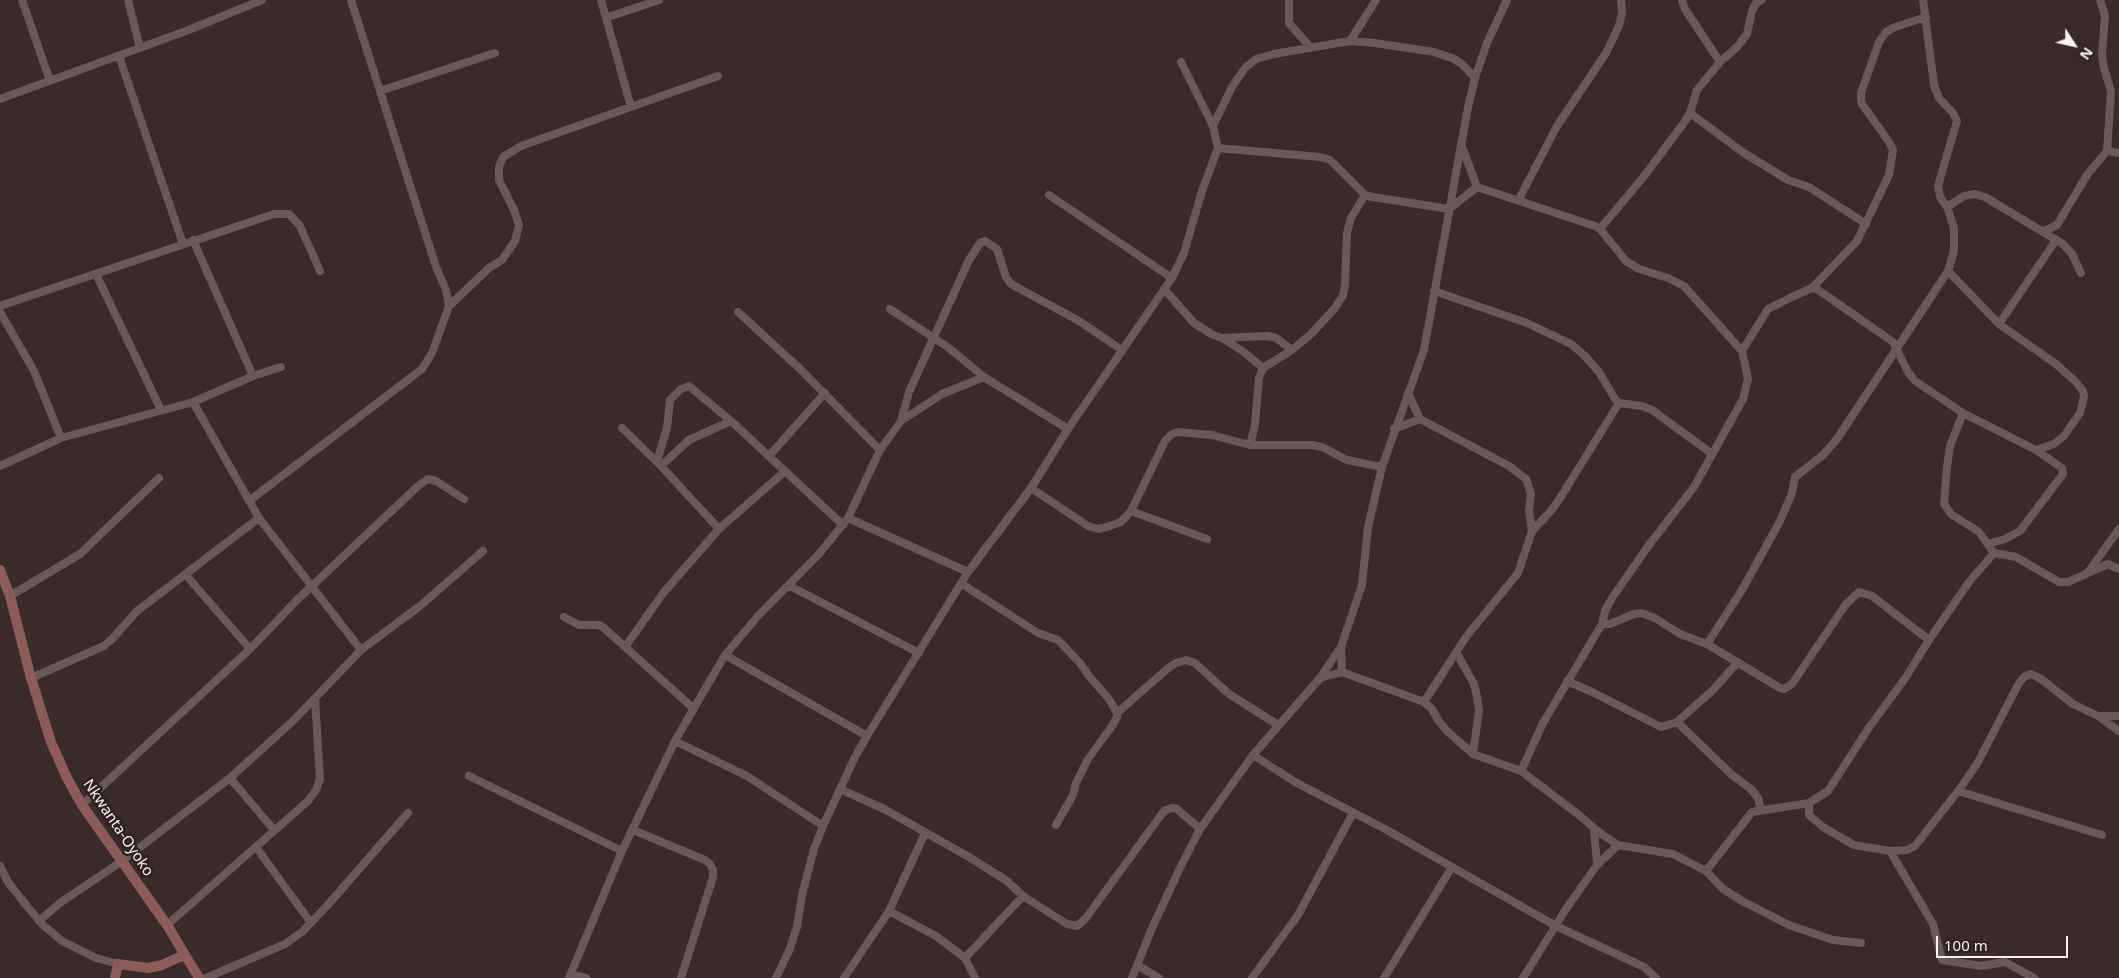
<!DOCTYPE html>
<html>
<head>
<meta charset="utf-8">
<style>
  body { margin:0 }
  #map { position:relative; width:2119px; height:978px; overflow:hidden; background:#382b2a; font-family:"Noto Sans",sans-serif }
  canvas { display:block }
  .north { position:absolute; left:2049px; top:20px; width:50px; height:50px; -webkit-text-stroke:4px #2e2220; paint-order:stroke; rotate:125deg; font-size:14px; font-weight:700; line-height:20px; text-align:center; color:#faf1f0 }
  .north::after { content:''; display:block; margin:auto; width:18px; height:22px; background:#faf1f0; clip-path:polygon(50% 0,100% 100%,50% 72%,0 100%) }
  .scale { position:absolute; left:1936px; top:936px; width:132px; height:22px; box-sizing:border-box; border:2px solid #faf1f0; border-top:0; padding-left:6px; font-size:15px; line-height:18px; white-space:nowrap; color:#faf1f0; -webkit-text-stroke:4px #2e2220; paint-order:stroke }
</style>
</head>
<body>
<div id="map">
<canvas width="2119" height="978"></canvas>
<div class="north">N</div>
<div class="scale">100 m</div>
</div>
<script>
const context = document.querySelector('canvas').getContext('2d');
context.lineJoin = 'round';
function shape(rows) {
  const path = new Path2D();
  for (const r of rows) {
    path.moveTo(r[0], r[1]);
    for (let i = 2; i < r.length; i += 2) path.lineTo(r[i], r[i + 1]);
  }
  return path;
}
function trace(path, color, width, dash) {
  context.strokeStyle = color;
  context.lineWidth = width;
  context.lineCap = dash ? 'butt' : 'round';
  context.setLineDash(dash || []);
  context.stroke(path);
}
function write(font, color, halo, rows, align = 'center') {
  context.font = font + ' "Noto Sans",sans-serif';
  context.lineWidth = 5;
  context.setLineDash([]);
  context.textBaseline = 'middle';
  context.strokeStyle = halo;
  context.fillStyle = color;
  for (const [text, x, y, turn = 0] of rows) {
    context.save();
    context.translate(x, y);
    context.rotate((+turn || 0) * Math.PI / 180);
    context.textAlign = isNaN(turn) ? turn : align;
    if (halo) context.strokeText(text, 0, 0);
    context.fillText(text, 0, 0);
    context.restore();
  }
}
trace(shape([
  [22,0,50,81],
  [128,0,140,48],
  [351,0,436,267,446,290,449,306],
  [601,0,631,107],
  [1289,0,1289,23,1310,47],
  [1682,0,1685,9,1720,62],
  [1923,0,1934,85,1939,98,1953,113,1957,121,1938,186,1940,197,1947,207,1954,228,1954,251,1948,271,1999,324,2056,364,2075,381,2083,391,2084,397,2080,413,2064,436,2054,444,2036,450],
  [608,17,659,0],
  [1350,41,1376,0],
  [119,56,183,244],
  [380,91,495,53],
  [0,99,186,31,262,0],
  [1690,113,1744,153,1788,180,1809,187,1866,224],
  [1213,126,1232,87,1245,68,1256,59,1274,54,1350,41,1375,43,1434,52,1452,58,1462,64,1475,78],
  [1461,144,1477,187],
  [1218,148,1320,157,1330,160,1365,195,1373,197,1449,209,1477,187,1595,226,1600,229,1626,261,1639,269,1668,278,1684,286,1742,351,1748,379,1743,399,1694,487,1649,545,1612,598,1605,611,1602,624],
  [2107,151,2119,153],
  [1049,195,1172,278],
  [1519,199,1557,126,1606,53,1619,26,1622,13,1621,0],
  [1947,207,1964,196,1975,194,1985,197,2063,244,2072,254,2081,273],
  [1600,229,1645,175,1683,124,1690,113,1697,90,1720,62,1737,47,1747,34,1752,11,1756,3,1762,0],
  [2044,231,2057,225,2087,175,2107,151,2111,91,2104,68,2102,55,2105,16,2100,0],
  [193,240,253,376],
  [96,274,161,410],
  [1812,288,1857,241,1889,175,1893,150,1889,142,1862,104,1861,100,1861,93,1879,42,1886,32,1895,27,1926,17],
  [1164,289,1194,323,1213,335,1222,338,1268,336,1276,338,1292,350],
  [1434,291,1527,323,1571,344,1584,355,1599,372,1615,399,1619,403,1642,406,1652,410,1711,453],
  [0,306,274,214,289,214,300,226,320,271],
  [890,309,949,348,984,377,1068,429],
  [0,312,34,371,61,438],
  [738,312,799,368,880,450],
  [1999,324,2056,240],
  [1222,338,1244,352,1263,368],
  [1742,351,1768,309,1794,296,1812,288,1817,289,1893,342,1908,372,1915,381,1963,413,2036,450,2062,468,2063,474,2020,531,2005,539,1988,544],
  [1408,393,1420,419,1509,466,1526,479,1531,494,1529,510,1532,531],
  [193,402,259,518,361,650],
  [1963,413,1950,446,1947,467,1944,504,1951,514,1979,532,1994,553,2016,557,2059,582,2068,582,2108,564,2119,569],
  [901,421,909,392,969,260,980,243,985,241,997,249,1006,277,1011,284,1079,321,1122,350],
  [622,428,661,466,719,529,784,472],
  [1394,429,1420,419],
  [1250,445,1255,425,1259,378,1263,368,1292,350,1311,334,1335,308,1343,295,1345,285,1347,233,1351,218,1365,195],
  [769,456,825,393],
  [657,461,667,428,670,400,681,389,689,386,731,421,843,525],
  [0,466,61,438,193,402,253,376,281,367],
  [661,466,689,440,731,421],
  [1031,488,1088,526,1098,529,1107,527,1121,522,1131,511,1165,441,1172,434,1178,432,1212,435,1250,445,1312,445,1322,447,1347,460,1382,467],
  [249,501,422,369,432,353,449,306,489,268,502,260,515,241,519,225,514,210,499,180,499,167,503,157,521,146,718,76],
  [1131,511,1207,539],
  [848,518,880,450,901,421,942,394,984,377],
  [2089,571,2119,529],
  [185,574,250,649],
  [962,584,1038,633,1058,640,1080,663,1089,676,1109,699,1117,713],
  [790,586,919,653],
  [10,596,80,554,159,478],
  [564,617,579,625,599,625,604,628,693,708],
  [1929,640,1872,596,1859,592,1846,604,1792,684,1784,689,1780,688,1707,644,1680,634,1655,618,1641,613,1634,614,1610,624,1602,624,1543,723,1521,771,1579,815,1600,833,1618,845,1673,854,1706,871,1752,812,1809,803,1828,791,1868,729,1906,677,1929,640,1969,582,1994,553],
  [1707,644,1742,590,1780,521,1792,493,1795,477,1823,455,1837,439,1948,271],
  [625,647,664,592,719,529],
  [1341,647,1342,672,1424,702,1432,709,1438,720,1447,731,1473,754,1521,771],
  [1456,652,1474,684,1477,697,1479,710,1473,754],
  [31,678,104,646,113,638,137,611,259,518],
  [1320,678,1342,672],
  [1567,681,1592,692,1661,727,1677,722,1713,690,1738,662],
  [1424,702,1466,637,1518,573,1532,531,1551,511,1562,495,1619,403],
  [2099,716,2119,716],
  [1677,722,1731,774,1752,790,1758,798,1761,809],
  [867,736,968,572],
  [675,741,747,776,823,826,855,757,867,736,725,655],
  [1253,755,1320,678,1341,647,1362,585,1368,527,1382,467,1424,350,1468,107,1475,78,1487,43,1507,0],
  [469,776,622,851],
  [230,778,274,830],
  [840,789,884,809,969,857,1007,881,1023,896],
  [1958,791,2102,835],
  [1809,803,1809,815,1823,827,1854,845,1890,851,1907,850,1915,846,1958,791,1977,764,2019,683,2024,677,2031,674,2041,679,2073,704,2098,716,2119,731],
  [82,805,250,649,297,600,418,486,428,479,436,481,464,499],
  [1056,825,1073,795,1076,783,1088,759,1112,726,1117,717,1117,713,1167,669,1176,663,1186,660,1195,663,1229,694,1278,725],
  [1594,829,1597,865],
  [633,830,705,860,710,864,713,870,713,877,681,978],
  [256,847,311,923],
  [1890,851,1933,924,1942,960,1981,966,2005,962,2034,978],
  [0,866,8,882,26,905,43,925,62,941,96,958,118,964],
  [1706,871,1723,889,1744,902,1789,925,1833,940,1861,943],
  [889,911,925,833],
  [39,921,60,903,122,861,230,778,294,720,361,650,420,606,483,551],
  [167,925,308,801,316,790,320,779,315,699],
  [965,958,975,978],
  [1137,965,1159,978],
  [571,974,586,978],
  [206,978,285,944,302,932,326,907,408,813],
  [569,978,622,851,675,741,725,655,758,616,819,554,848,518,968,572,1031,488,1068,429,1172,278,1184,253,1202,191,1218,148,1213,126,1181,62],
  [776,978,789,951,797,927,802,895,814,849,823,826],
  [844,978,889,911,936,936,965,958,1023,896,1067,924,1077,926,1086,918,1164,811,1172,808,1177,809,1200,829],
  [1132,978,1152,928,1181,866,1200,829,1253,755,1295,782,1385,829,1556,926,1644,967,1656,978],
  [1252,978,1298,915,1353,813],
  [1384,978,1452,867],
  [1523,978,1566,909,1597,865,1618,845]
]), '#685a58', 8);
trace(shape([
  [0,570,10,596,31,678,51,742,67,778,82,805,167,925,199,978],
  [115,978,118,964,148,968,162,965,184,955]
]), '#8f5b58', 10);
write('15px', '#faf1f0', '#2e2220', [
  ["Nkwanta-Oyoko",118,828,56]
]);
</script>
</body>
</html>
